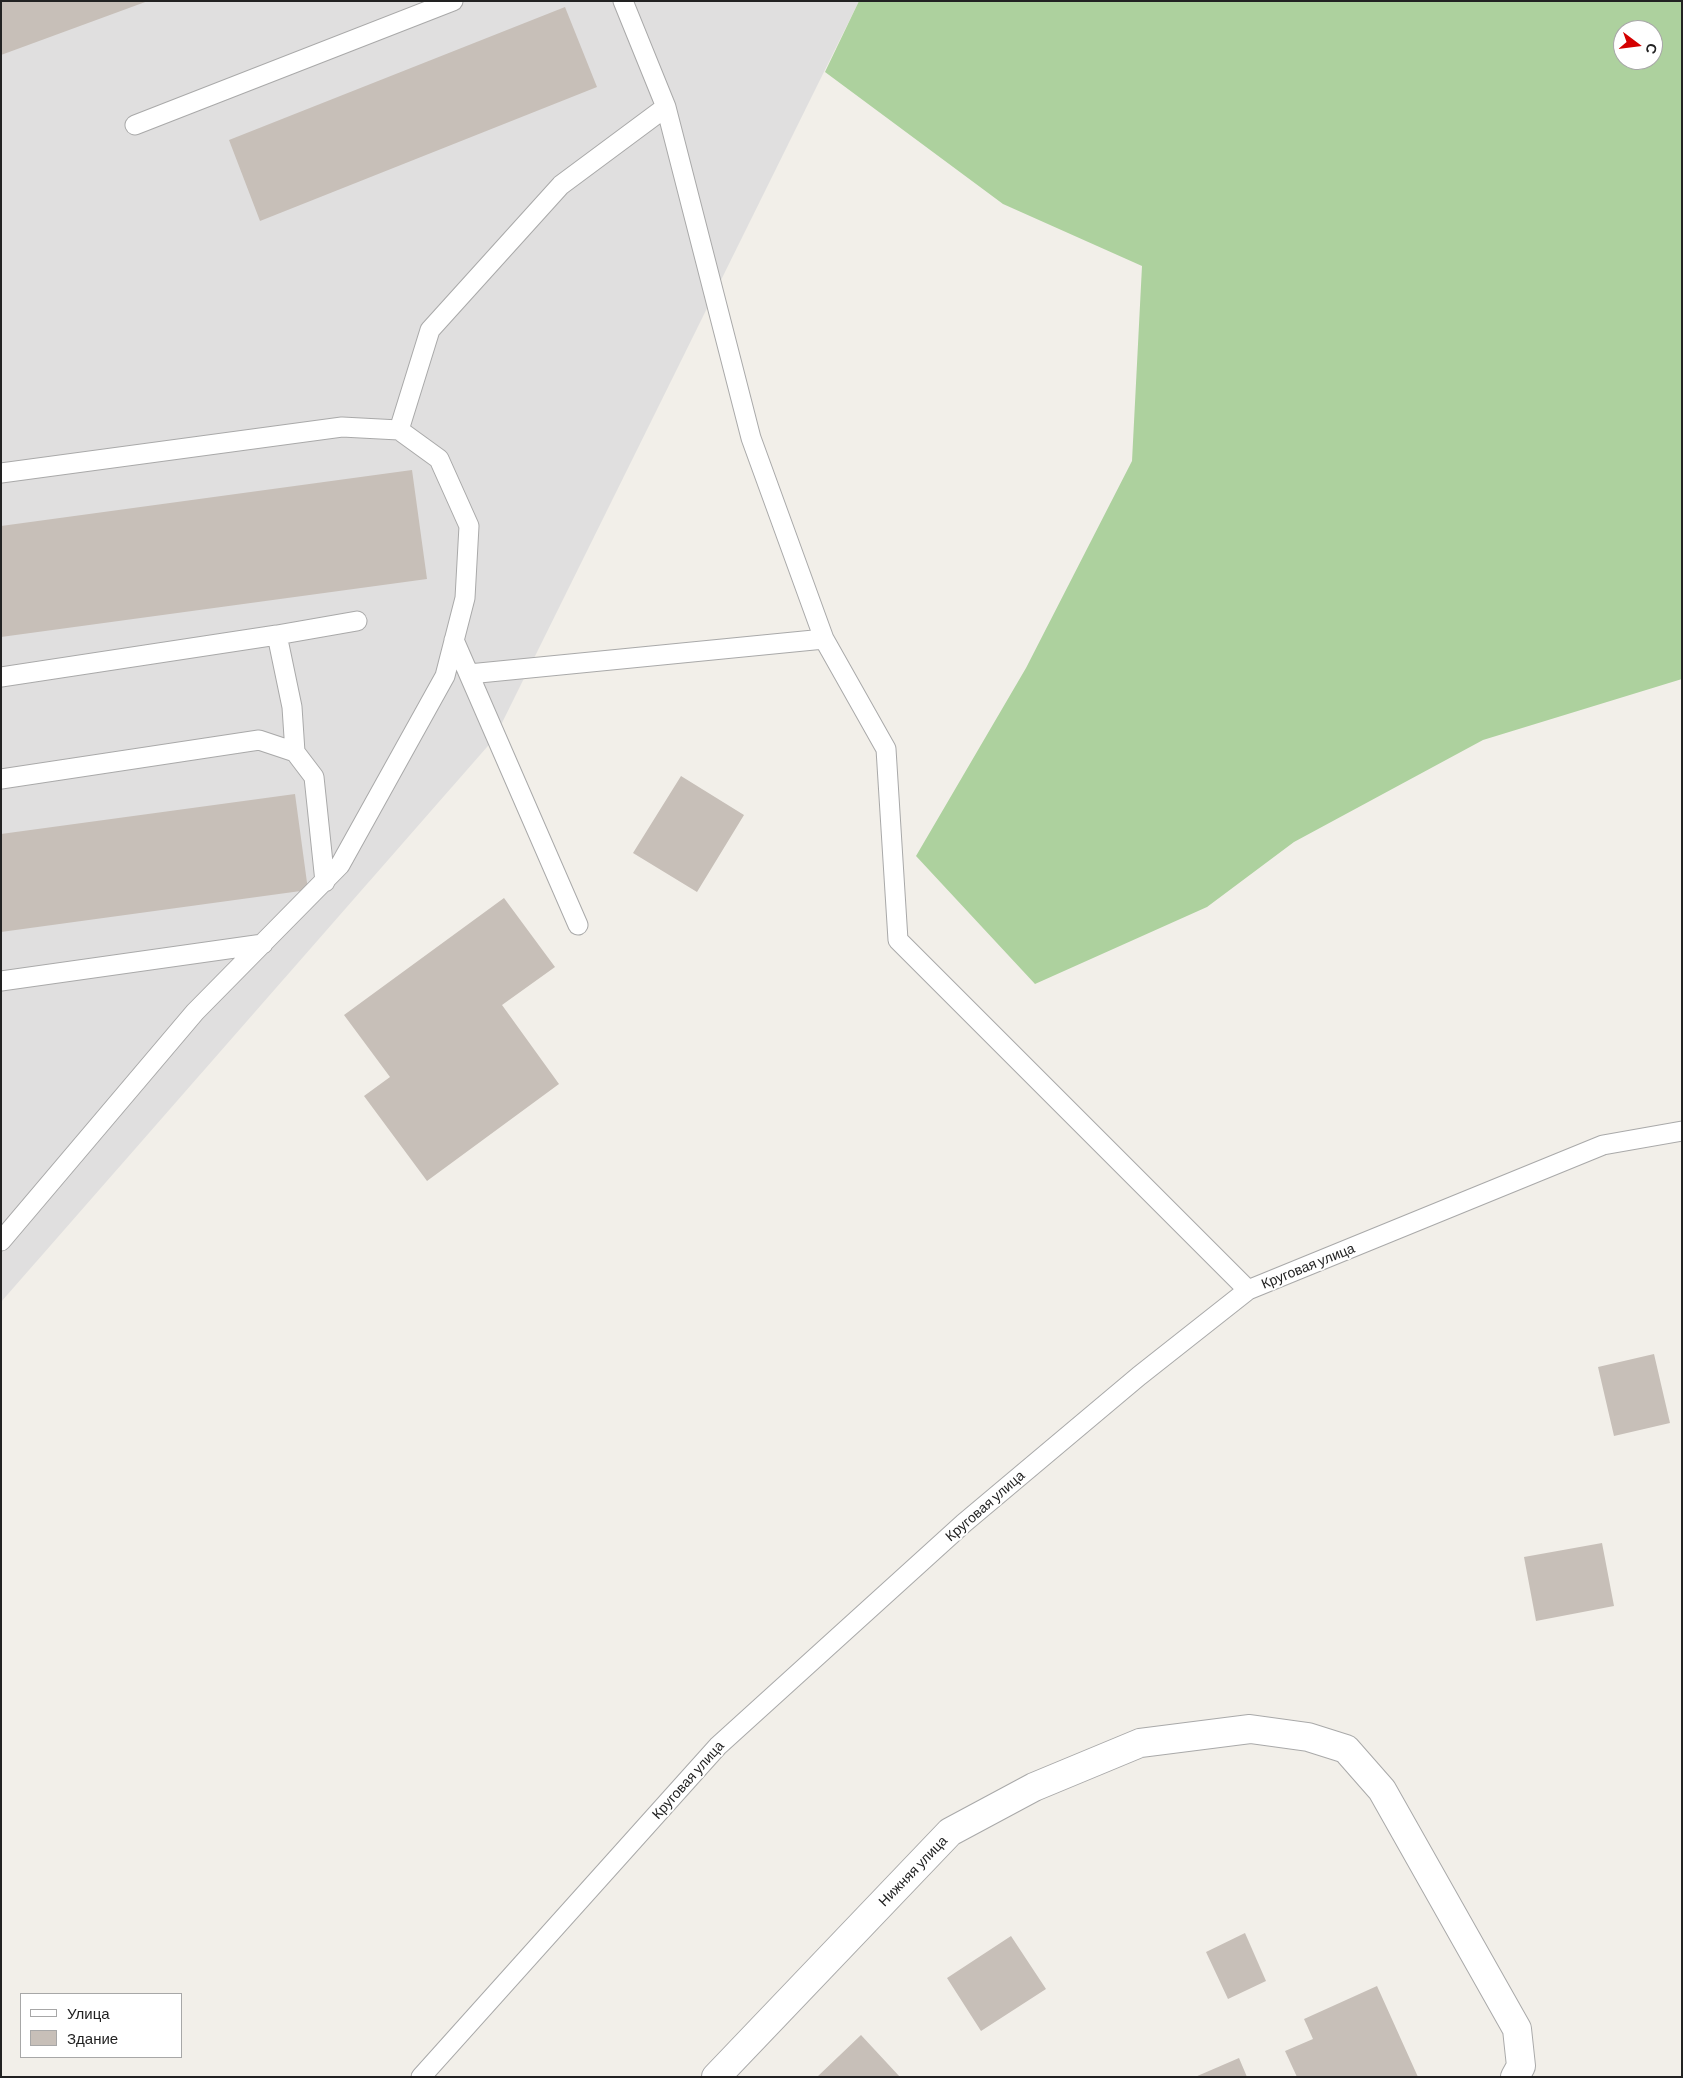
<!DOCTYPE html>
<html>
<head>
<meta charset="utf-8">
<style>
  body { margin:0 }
  #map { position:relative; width:1683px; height:2078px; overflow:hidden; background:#f2efe9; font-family:Barlow,sans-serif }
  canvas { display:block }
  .frame { position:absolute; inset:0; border:2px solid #222; pointer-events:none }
  .legend { position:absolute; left:20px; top:1993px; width:162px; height:65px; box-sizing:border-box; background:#fff; border:1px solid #a7a7a7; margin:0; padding:6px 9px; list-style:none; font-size:15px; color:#222 }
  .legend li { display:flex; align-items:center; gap:10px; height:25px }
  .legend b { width:25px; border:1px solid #a7a7a7 }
  .north { position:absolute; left:1613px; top:20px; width:50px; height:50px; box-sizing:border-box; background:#fff; border:1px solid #a7a7a7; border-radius:50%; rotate:105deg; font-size:14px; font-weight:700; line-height:20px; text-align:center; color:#222 }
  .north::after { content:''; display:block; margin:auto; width:18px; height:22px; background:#d40000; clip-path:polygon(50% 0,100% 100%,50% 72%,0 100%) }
</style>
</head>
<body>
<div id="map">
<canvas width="1683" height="2078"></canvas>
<div class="frame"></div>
<ul class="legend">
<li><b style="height:6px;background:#fff"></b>Улица</li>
<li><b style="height:14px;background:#c7bfb8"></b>Здание</li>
</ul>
<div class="north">С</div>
</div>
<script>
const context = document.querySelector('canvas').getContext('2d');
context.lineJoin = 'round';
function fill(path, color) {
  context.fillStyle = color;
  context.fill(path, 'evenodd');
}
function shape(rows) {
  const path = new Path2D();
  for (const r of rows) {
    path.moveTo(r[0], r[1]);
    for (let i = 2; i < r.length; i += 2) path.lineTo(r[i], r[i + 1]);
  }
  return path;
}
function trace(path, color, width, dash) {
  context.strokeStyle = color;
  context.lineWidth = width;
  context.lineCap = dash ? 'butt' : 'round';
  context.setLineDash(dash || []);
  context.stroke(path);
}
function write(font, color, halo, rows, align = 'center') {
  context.font = font + ' Barlow,sans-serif';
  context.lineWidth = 4;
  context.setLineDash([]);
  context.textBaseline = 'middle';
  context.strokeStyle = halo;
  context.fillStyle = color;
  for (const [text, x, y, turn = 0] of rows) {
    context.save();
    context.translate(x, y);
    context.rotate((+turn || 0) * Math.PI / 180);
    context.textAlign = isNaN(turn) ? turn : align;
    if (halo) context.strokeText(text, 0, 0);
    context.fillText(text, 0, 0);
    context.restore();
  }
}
fill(shape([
  [1,1,859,1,494,739,1,1302]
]), '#e0dfdf');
fill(shape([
  [859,1,1682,1,1682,679,1483,740,1294,842,1207,907,1035,984,916,856,1026,668,1132,461,1142,266,1003,204,825,72],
  [1623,30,1653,30,1653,60,1623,60]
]), '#add19e');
fill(shape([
  [1,1,148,1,1,55],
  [565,7,597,87,260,221,229,140],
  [412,470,427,579,1,637,1,526],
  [681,776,744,815,697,892,633,853],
  [295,794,308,890,1,932,1,834],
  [504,898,555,967,502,1005,559,1084,427,1181,364,1096,390,1077,344,1015],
  [1654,1354,1670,1423,1614,1436,1598,1367],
  [1602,1543,1614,1606,1536,1621,1524,1557],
  [1245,1933,1266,1981,1228,1999,1206,1952],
  [1011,1936,1046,1989,981,2031,947,1978],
  [1377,1986,1418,2077,1297,2077,1285,2051,1313,2039,1304,2019],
  [861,2035,900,2077,817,2077],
  [1239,2058,1247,2077,1195,2077]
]), '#c7bfb8');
const lane = shape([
  [666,107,751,438,824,639,886,749,898,940,1248,1290],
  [135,125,453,1],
  [399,430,430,330,561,185,666,107,623,1],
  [1,473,342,427,399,430,439,459,469,526,465,598,445,676,340,865,195,1012,1,1241],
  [277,635,292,707,295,752],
  [454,640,578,925],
  [469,674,824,639],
  [1,677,277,635,357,621],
  [1,779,259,740,295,752,314,777,325,882],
  [1,981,263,944],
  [421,2077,718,1746,964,1523,1139,1376,1248,1290,1603,1145,1682,1131]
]);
const street = shape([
  [716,2077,950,1832,1034,1787,1140,1743,1250,1729,1308,1737,1346,1749,1382,1790,1517,2029,1521,2066,1515,2077]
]);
trace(lane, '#a9a9a9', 21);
trace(street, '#a9a9a9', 30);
trace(lane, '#fff', 19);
trace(street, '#fff', 28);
write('14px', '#222', '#fff', [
  ["Круговая улица",1308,1266,-22],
  ["Круговая улица",985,1506,-41],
  ["Круговая улица",688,1780,-48],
  ["Нижняя улица",913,1871,-46]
]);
</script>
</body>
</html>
